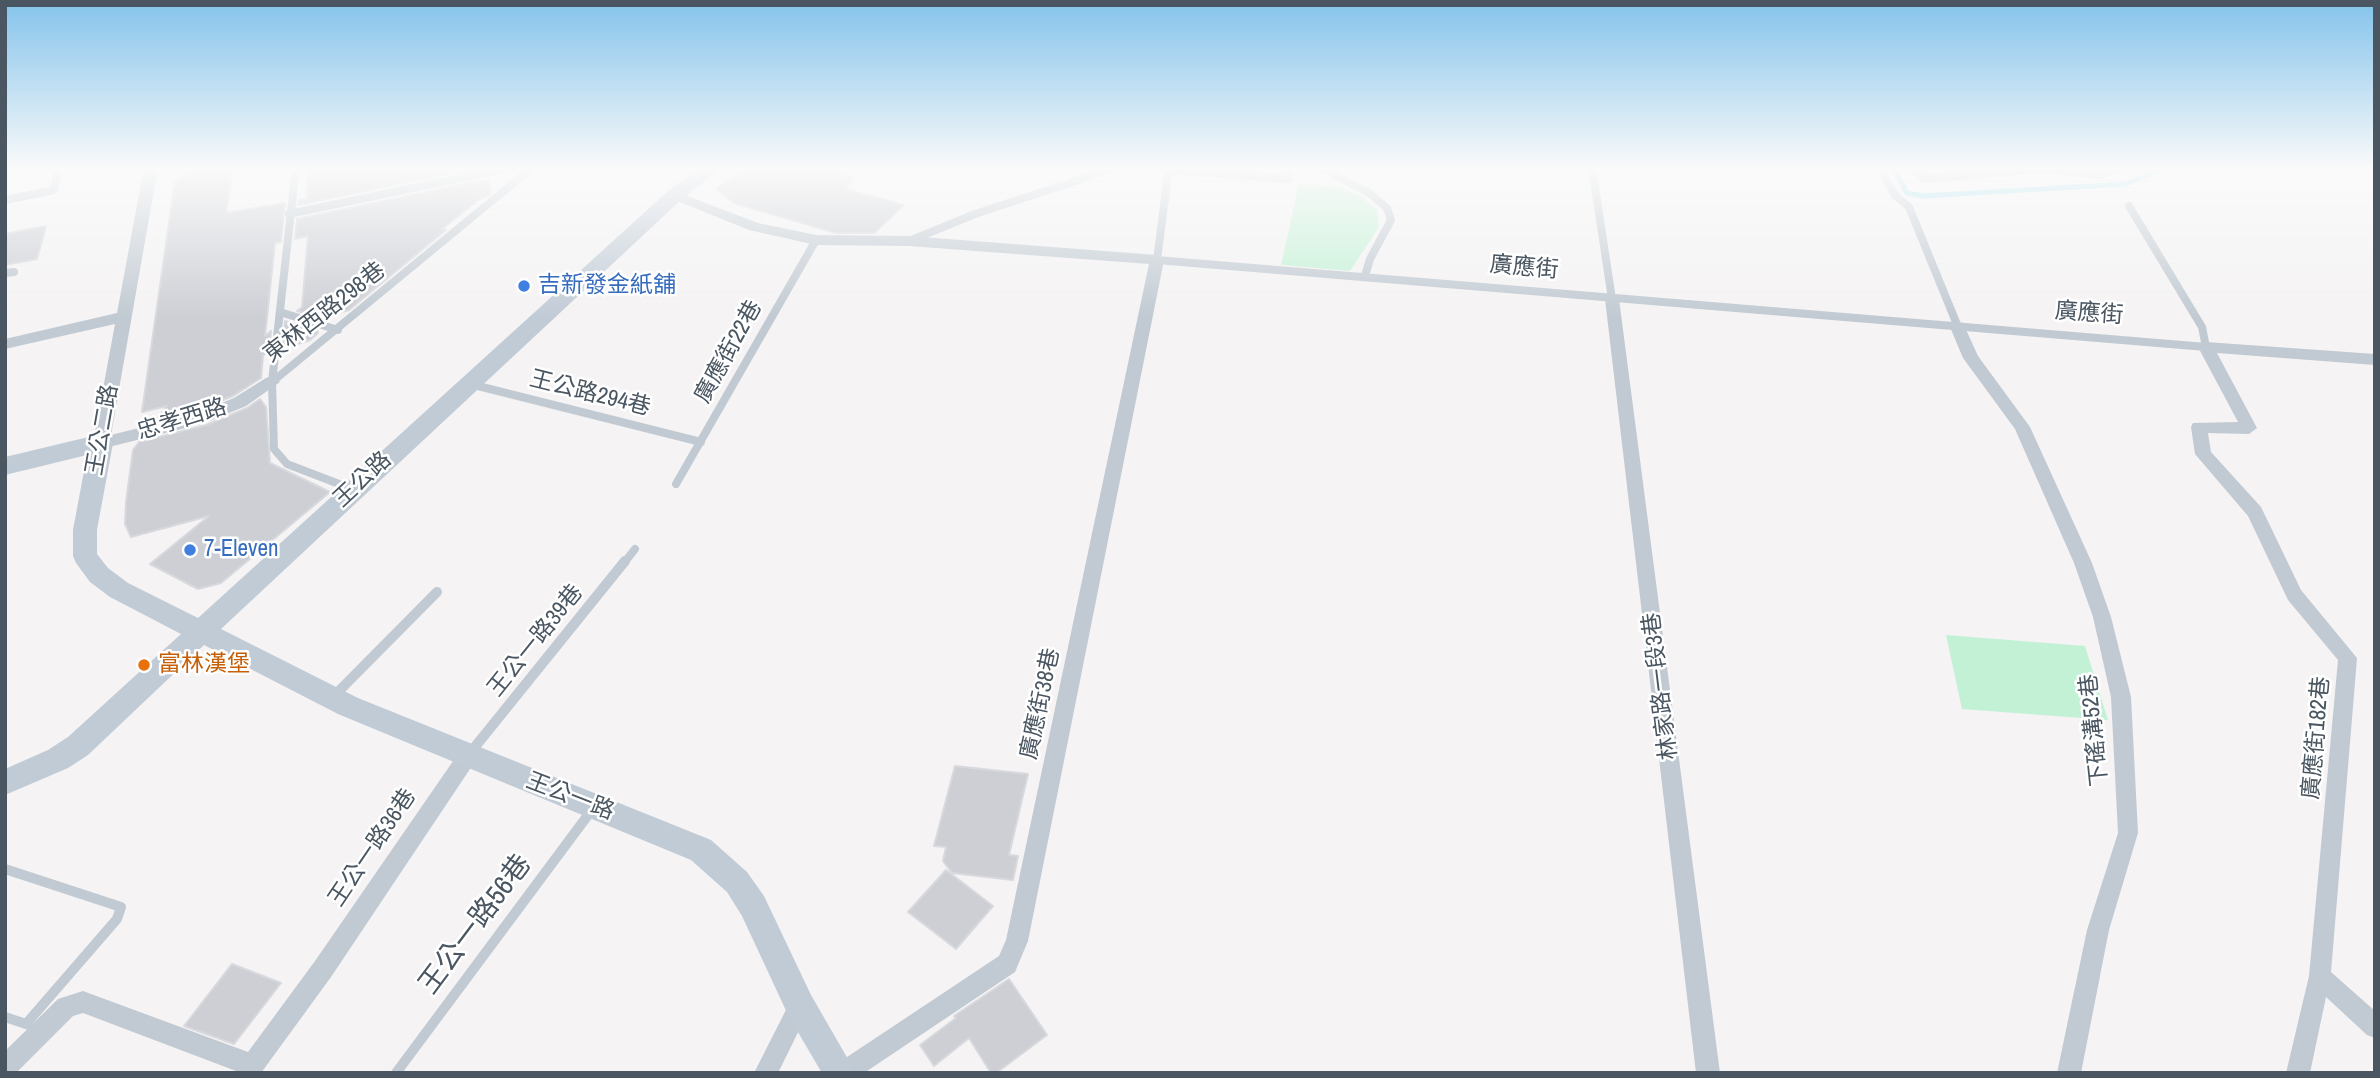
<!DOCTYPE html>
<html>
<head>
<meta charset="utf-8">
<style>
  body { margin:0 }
  #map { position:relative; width:2380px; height:1078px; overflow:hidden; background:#f5f3f3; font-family:"Archivo Narrow",sans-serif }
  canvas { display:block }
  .frame { position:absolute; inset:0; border:7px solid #4a5661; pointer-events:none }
</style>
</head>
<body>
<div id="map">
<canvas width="2380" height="1078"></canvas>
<div class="frame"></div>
</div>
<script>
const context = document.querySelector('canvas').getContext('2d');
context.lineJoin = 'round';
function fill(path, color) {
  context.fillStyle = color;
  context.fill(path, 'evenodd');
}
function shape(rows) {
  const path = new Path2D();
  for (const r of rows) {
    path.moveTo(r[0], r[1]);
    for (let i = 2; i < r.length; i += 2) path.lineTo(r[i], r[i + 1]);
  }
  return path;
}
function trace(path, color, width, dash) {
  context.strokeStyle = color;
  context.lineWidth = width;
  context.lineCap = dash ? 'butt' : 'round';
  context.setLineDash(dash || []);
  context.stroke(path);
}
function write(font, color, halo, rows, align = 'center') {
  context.font = font + ' "Archivo Narrow","Noto Sans TC",sans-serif';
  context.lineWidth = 5;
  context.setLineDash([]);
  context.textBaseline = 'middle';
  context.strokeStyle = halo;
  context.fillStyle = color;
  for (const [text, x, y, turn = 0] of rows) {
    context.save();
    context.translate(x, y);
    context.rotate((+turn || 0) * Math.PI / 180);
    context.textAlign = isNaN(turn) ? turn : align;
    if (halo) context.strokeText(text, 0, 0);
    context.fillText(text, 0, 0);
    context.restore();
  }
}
fill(shape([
  [1299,184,1339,187,1361,196,1377,210,1379,227,1350,271,1281,265],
  [1946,635,2085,646,2108,720,1962,709]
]), '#c3f1d5');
trace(shape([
  [1893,167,1907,193,1924,196,2125,184,2169,167]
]), '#8fd9ef', 5);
const building = shape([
  [212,167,233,167,226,213,285,203,281,242,275,243,265,336,271,331,269,353,263,355,261,378,233,396,194,411,155,421,167,406,142,412,175,181,191,171,212,167],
  [308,167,481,167,298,205,299,200,307,199,308,167],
  [747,167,820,167,855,177,845,189,904,205,874,233,836,233,734,203,716,189,747,167],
  [489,179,490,194,478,200,442,229,446,230,349,310,321,318,297,311,302,307,308,236,295,239,297,219,489,179],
  [46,226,37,259,5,265,5,234,46,226],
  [285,321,317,330,318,333,310,340,282,349,285,321],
  [260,399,266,407,270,463,330,492,221,583,198,589,150,564,209,516,131,537,125,524,126,502,133,450,139,442,206,425,247,408,260,399],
  [955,766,1028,774,1009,855,1018,856,1013,880,952,873,943,861,946,847,934,846,955,766],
  [946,870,993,906,956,949,908,912,946,870],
  [232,964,281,983,234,1044,184,1026,232,964],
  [1009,979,1047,1035,996,1073,991,1073,969,1038,934,1066,920,1045,956,1018,954,1016,1009,979]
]);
fill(building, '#cdcfd5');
trace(building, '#d7d9de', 2);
trace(shape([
  [296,167,272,382,274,449,287,464,352,489],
  [1169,167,1157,260,2206,347,2202,327,2129,206],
  [1320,167,1369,193,1387,208,1391,220,1370,259,1365,276],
  [1592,167,1612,299],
  [1879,167,1895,195,1909,207,1958,327],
  [1169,170,1288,179,1291,167],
  [2097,175,2129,167],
  [5,200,54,190,59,167],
  [289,214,513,167],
  [909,241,975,214,1118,167],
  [5,273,14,272],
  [280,312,338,330],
  [272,382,533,167],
  [470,384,701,442],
  [676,484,816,240],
  [624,563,635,549]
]), '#c1cad2', 8);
trace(shape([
  [333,697,437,592],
  [470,753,625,561],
  [5,869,121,907,117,919,26,1024],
  [5,1017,29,1025],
  [396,1073,594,807]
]), '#c1cad2', 10);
fill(shape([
  [144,167,158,167,111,435,195,414,234,398,266,378,272,376,280,382,246,406,205,423,101,449,93,443,115,324,5,349,5,339,117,313,144,167],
  [1907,167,1922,167,1929,174,2016,167,2063,167,2097,171,2104,175,2097,179,2042,173,1926,183,1921,182,1907,167],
  [675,191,758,223,816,235,909,236,1157,255,1164,260,1028,941,1015,972,864,1073,832,1073,835,1065,999,956,1006,940,1149,264,909,246,816,245,749,230,670,198,670,192,675,191],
  [1612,294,1619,299,1720,1073,1696,1073,1605,299,1612,294],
  [1958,322,1963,323,1978,356,2030,427,2092,563,2111,617,2131,697,2138,833,2109,930,2081,1073,2057,1073,2087,930,2118,833,2111,697,2093,617,2074,563,2015,429,1963,358,1950,327,1958,322],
  [2206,342,2375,354,2375,365,2217,353,2257,428,2249,434,2208,433,2211,452,2261,507,2301,590,2357,658,2331,972,2375,1011,2375,1038,2367,1035,2326,997,2310,1073,2286,1073,2309,976,2338,660,2288,600,2248,516,2195,454,2191,427,2193,423,2238,422,2198,347,2206,342],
  [467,748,474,751,477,757,474,763,331,977,261,1073,236,1073,236,1071,83,1013,73,1016,16,1073,5,1073,5,1051,58,999,83,991,248,1052,315,961,460,751,467,748],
  [800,995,808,998,811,1006,778,1073,754,1073,792,998,800,995]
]), '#c1cad2');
fill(shape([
  [701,167,723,167,682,199,221,629,358,698,711,840,747,872,764,896,811,995,856,1073,822,1073,789,1017,742,916,727,892,691,860,338,714,204,645,88,755,68,768,5,795,5,769,48,750,68,737,181,634,110,597,90,582,76,563,73,556,73,530,87,455,5,475,5,457,101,434,109,437,113,443,97,530,97,554,108,568,128,583,198,618,668,191,701,167]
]), '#c1cbd6');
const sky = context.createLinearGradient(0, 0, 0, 318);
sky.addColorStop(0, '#84c3eb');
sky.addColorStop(0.53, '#fafafa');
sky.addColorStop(1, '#fafafa00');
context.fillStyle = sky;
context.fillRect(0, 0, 2380, 318);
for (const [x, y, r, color] of [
  [524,286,7,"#3f7fe0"],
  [190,550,7,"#3f7fe0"],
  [144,665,7,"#e8710a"]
]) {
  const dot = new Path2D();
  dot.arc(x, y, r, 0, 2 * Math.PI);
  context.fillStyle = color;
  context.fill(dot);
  trace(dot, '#fff', 2.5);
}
write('23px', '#4a5661', '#fff', [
  ["廣應街",1524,268,5],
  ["東林西路298巷",325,313,-38],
  ["廣應街",2089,314,4],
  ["廣應街22巷",729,352,-61],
  ["王公路294巷",590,394,14],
  ["忠孝西路",182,420,-17],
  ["王公二路",103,430,-80],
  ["王公路",363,480,-43],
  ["王公一路39巷",536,641,-51],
  ["林家路一段3巷",1661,686,-97],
  ["廣應街38巷",1041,704,-78],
  ["下磘溝52巷",2095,730,-96],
  ["廣應街182巷",2317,738,-85],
  ["王公一路",570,797,21],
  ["王公一路36巷",373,848,-56]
]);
write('23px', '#366cbe', '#fff', [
  ["吉新發金紙舖",538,286],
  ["7-Eleven",204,550]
], 'left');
write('23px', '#c56008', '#fff', [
  ["富林漢堡",158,665]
], 'left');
write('28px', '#4a5661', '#fff', [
  ["王公一路56巷",476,925,-53]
]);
</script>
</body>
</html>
